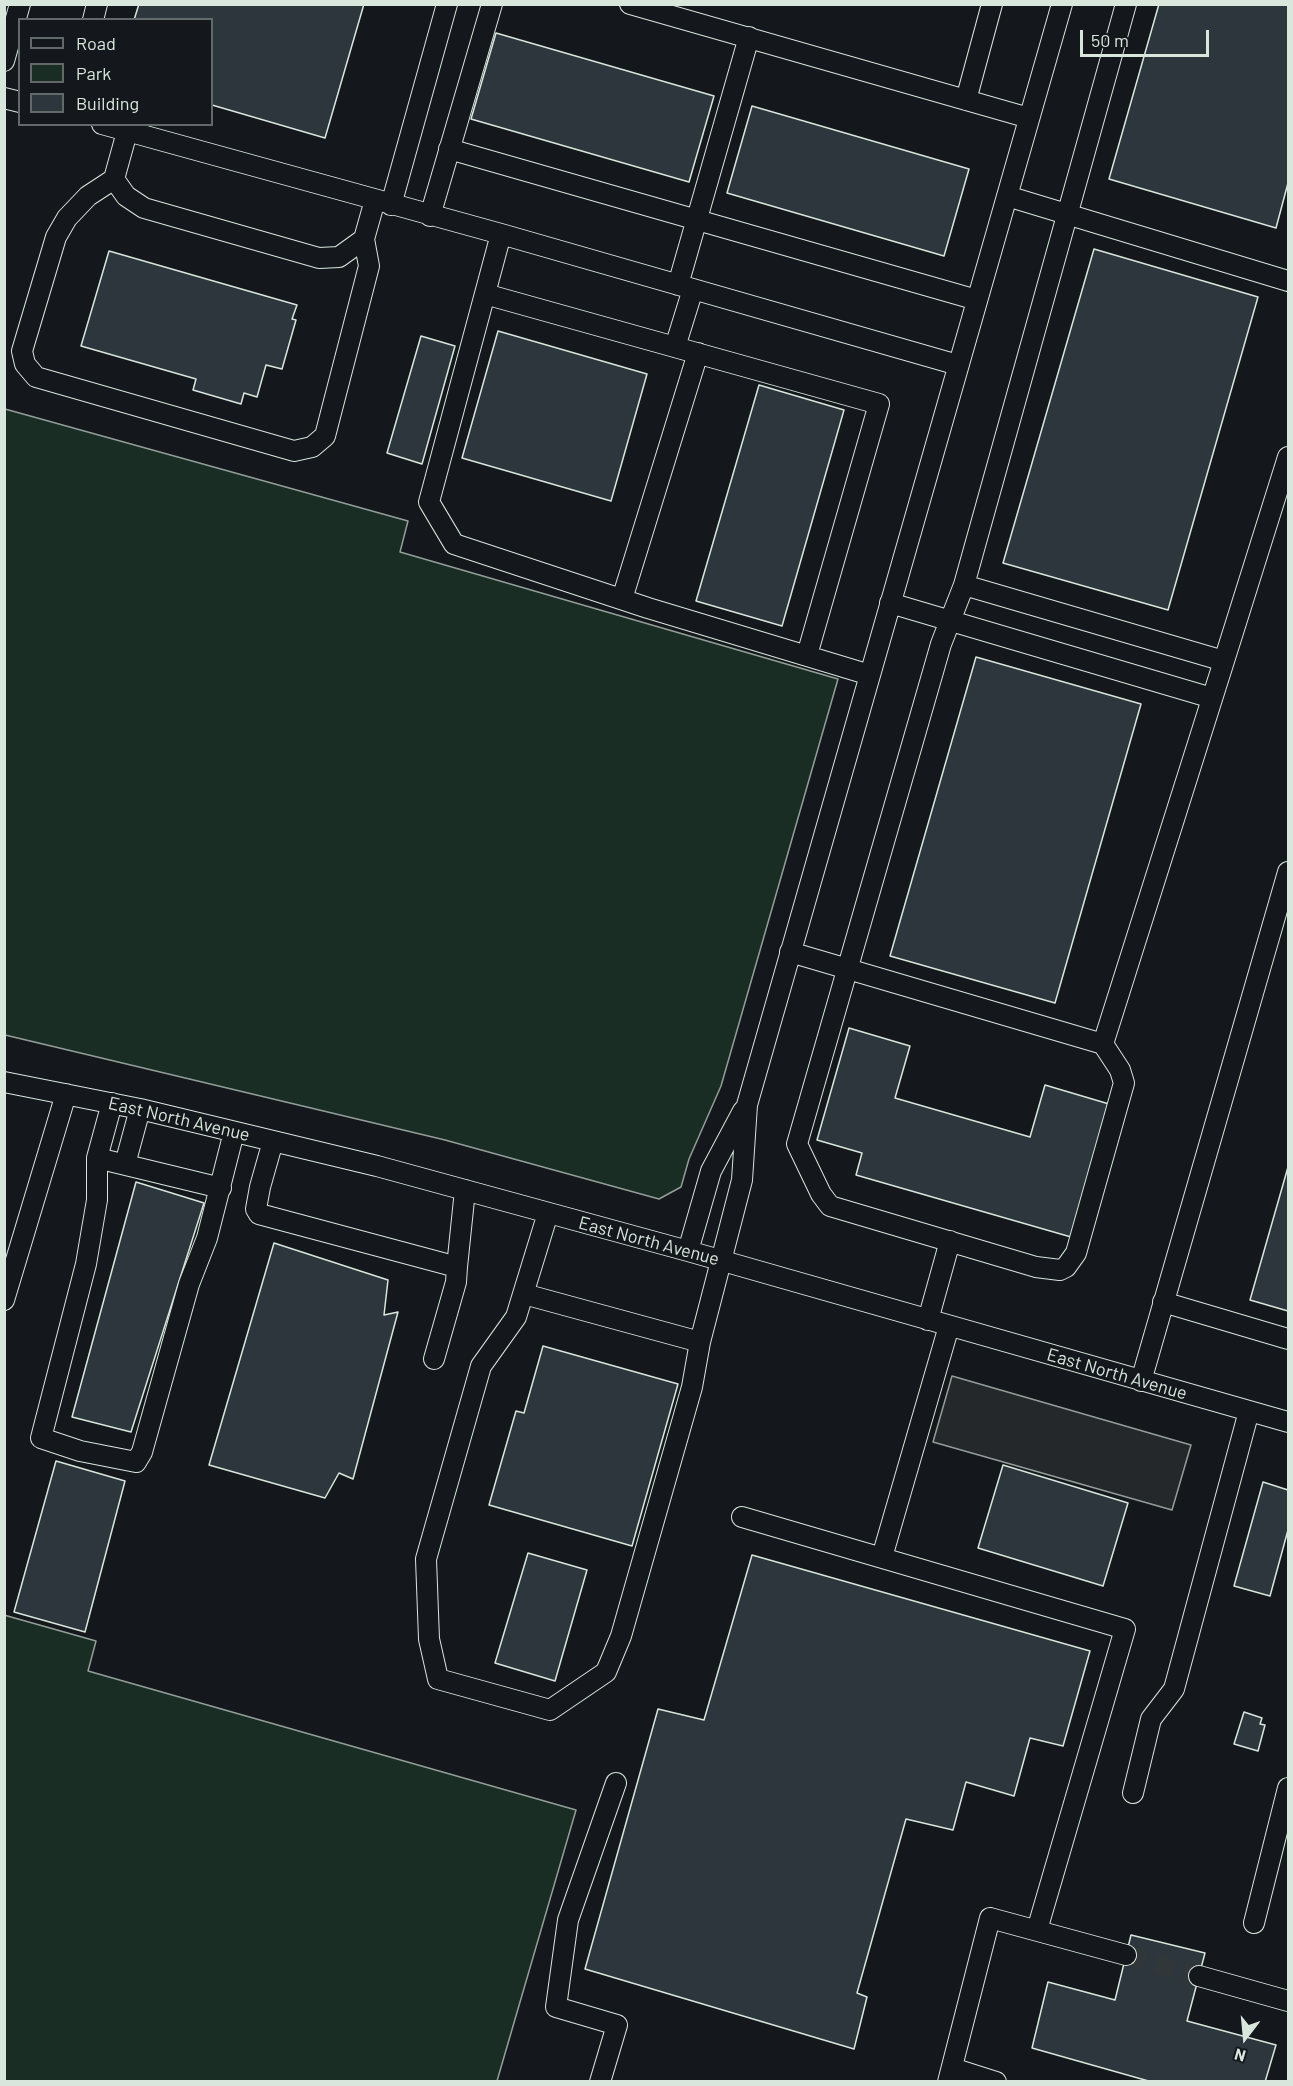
<!DOCTYPE html>
<html>
<head>
<meta charset="utf-8">
<style>
  body { margin:0 }
  #map { position:relative; width:1293px; height:2086px; overflow:hidden; background:#14181c; font-family:Barlow,sans-serif }
  canvas { display:block }
  .frame { position:absolute; inset:0; border:6px solid #d8e6dc; pointer-events:none }
  .legend { position:absolute; left:18px; top:18px; width:195px; height:108px; box-sizing:border-box; background:#14181c; border:2px solid #626a69; margin:0; padding:8px 10px; list-style:none; font-size:18px; color:#d8e6dc }
  .legend li { display:flex; align-items:center; gap:12px; height:30px }
  .legend b { width:30px; border:2px solid #626a69 }
  .north { position:absolute; left:1215px; top:2008px; width:60px; height:60px; -webkit-text-stroke:4px #14181c; paint-order:stroke; rotate:196deg; font-size:16px; font-weight:700; line-height:24px; text-align:center; color:#d8e6dc }
  .north::after { content:''; display:block; margin:auto; width:21px; height:27px; background:#d8e6dc; clip-path:polygon(50% 0,100% 100%,50% 72%,0 100%) }
  .scale { position:absolute; left:1080px; top:30px; width:129px; height:27px; box-sizing:border-box; border:3px solid #d8e6dc; border-top:0; padding-left:8px; font-size:18px; line-height:21px; white-space:nowrap; color:#d8e6dc; -webkit-text-stroke:4px #14181c; paint-order:stroke }
</style>
</head>
<body>
<div id="map">
<canvas width="1293" height="2086"></canvas>
<div class="frame"></div>
<ul class="legend">
<li><b style="height:8px;background:#14181c"></b>Road</li>
<li><b style="height:16px;background:#1a2d24"></b>Park</li>
<li><b style="height:16px;background:#2c363c"></b>Building</li>
</ul>
<div class="north">N</div>
<div class="scale">50 m</div>
</div>
<script>
const context = document.querySelector('canvas').getContext('2d');
context.lineJoin = 'round';
function fill(path, color) {
  context.fillStyle = color;
  context.fill(path, 'evenodd');
}
function shape(rows) {
  const path = new Path2D();
  for (const r of rows) {
    path.moveTo(r[0], r[1]);
    for (let i = 2; i < r.length; i += 2) path.lineTo(r[i], r[i + 1]);
  }
  return path;
}
function trace(path, color, width, dash) {
  context.strokeStyle = color;
  context.lineWidth = width;
  context.lineCap = dash ? 'butt' : 'round';
  context.setLineDash(dash || []);
  context.stroke(path);
}
function write(font, color, halo, rows, align = 'center') {
  context.font = font + ' Barlow,sans-serif';
  context.lineWidth = 4.5;
  context.setLineDash([]);
  context.textBaseline = 'middle';
  context.strokeStyle = halo;
  context.fillStyle = color;
  for (const [text, x, y, turn = 0] of rows) {
    context.save();
    context.translate(x, y);
    context.rotate((+turn || 0) * Math.PI / 180);
    context.textAlign = isNaN(turn) ? turn : align;
    if (halo) context.strokeText(text, 0, 0);
    context.fillText(text, 0, 0);
    context.restore();
  }
}
const green = shape([
  [5,409,408,521,400,552,838,679,721,1086,689,1159,681,1187,659,1199,445,1140,5,1035,5,409],
  [4,1615,96,1641,88,1671,576,1810,497,2081,5,2081,4,1615]
]);
fill(green, '#1a2d24');
trace(green, '#939e99', 1.5);
const parking = shape([
  [952,1376,1191,1445,1172,1510,933,1442,952,1376]
]);
fill(parking, '#24282b');
trace(parking, '#939e99', 1.5);
const building = shape([
  [139,4,364,4,325,138,212,105,212,20,134,20,139,4],
  [1159,4,1288,4,1288,183,1276,228,1109,179,1159,4],
  [496,33,714,96,689,182,471,119,496,33],
  [752,106,969,169,944,256,727,193,752,106],
  [1094,249,1258,297,1168,610,1003,563,1094,249],
  [109,251,297,305,292,319,296,320,282,369,266,365,257,397,244,393,241,404,193,390,196,379,81,346,109,251],
  [498,331,647,374,611,501,462,458,498,331],
  [421,336,455,346,422,464,387,453,421,336],
  [759,385,844,410,782,626,696,601,759,385],
  [976,657,1141,704,1055,1003,890,956,976,657],
  [849,1028,910,1046,895,1098,1030,1137,1045,1085,1109,1104,1071,1237,856,1175,862,1153,817,1140,849,1028],
  [1288,1167,1288,1311,1250,1300,1288,1167],
  [136,1182,204,1203,131,1432,72,1417,136,1182],
  [274,1243,388,1280,384,1315,398,1312,353,1479,339,1473,325,1498,209,1465,274,1243],
  [543,1346,678,1384,632,1546,489,1505,516,1411,524,1413,543,1346],
  [56,1461,125,1481,85,1632,14,1612,56,1461],
  [1003,1465,1128,1503,1103,1586,978,1548,1003,1465],
  [1263,1482,1288,1490,1288,1530,1270,1596,1234,1586,1263,1482],
  [528,1553,587,1570,555,1681,495,1663,528,1553],
  [752,1555,1090,1651,1063,1746,1030,1738,1014,1796,966,1782,953,1830,906,1819,857,1993,867,1997,854,2049,585,1969,658,1709,704,1720,752,1555],
  [1244,1712,1262,1718,1260,1724,1265,1725,1258,1751,1234,1744,1244,1712],
  [1131,1935,1205,1953,1187,2021,1276,2045,1265,2082,1152,2082,1032,2048,1048,1982,1115,2000,1131,1935]
]);
fill(building, '#2c363c');
trace(building, '#d8e6dc', 1.5);
trace(shape([
  [1126,1955,1199,1976]
]), '#313739', 20, [20, 10]);
const minor = shape([
  [630,4,1029,118],
  [1126,4,964,585,1224,661,1288,457],
  [93,20,97,4],
  [4,61,20,4],
  [4,98,20,102],
  [966,100,992,4],
  [102,124,501,234,958,365],
  [127,132,114,179,126,196,144,208,319,258,339,257,364,239,375,200],
  [449,149,977,300],
  [114,179,88,196,67,218,56,237,22,351,25,364,36,377,294,451,312,447,325,436,369,266,364,239],
  [1007,196,1288,281],
  [391,205,447,4],
  [430,216,492,4],
  [501,234,429,502,454,544,648,608,870,675],
  [678,285,749,37],
  [485,294,879,404,807,655],
  [675,347,693,289],
  [964,585,941,644,797,1144,821,1194,830,1206,1036,1267,1060,1270,1066,1267,1076,1253,1124,1083,1120,1070,1103,1044],
  [622,599,698,353],
  [890,603,1212,698],
  [790,952,1103,1044,1224,661],
  [4,1082,140,1109,377,1166,688,1251,1288,1422],
  [112,1103,97,1158,97,1200,86,1264,41,1438,80,1451,136,1462,142,1452,189,1284,207,1238,234,1132],
  [273,1141,260,1187,256,1209,259,1214,457,1267,465,1190],
  [97,1158,221,1188],
  [125,1164,140,1109],
  [548,1213,516,1317,481,1366,426,1559,429,1639,438,1679,550,1710,606,1672,621,1636,692,1387,700,1342,742,1180,747,1105,1062,4],
  [688,1251,711,1171,743,1111],
  [524,1294,700,1342],
  [4,1300,66,1094],
  [1163,1302,1288,1339],
  [928,1320,950,1241],
  [434,1359,456,1282,457,1267],
  [1141,1381,1288,872],
  [742,1517,1125,1629,1037,1930],
  [882,1557,949,1326],
  [1133,1793,1151,1719,1174,1689,1249,1411],
  [1254,1923,1288,1788],
  [1199,1976,1288,2001],
  [952,2068,996,2082],
  [600,2082,617,2025,556,2007,568,1920,616,1783],
  [948,2082,990,1918,1126,1955]
]);
trace(minor, '#d8e6dc', 22);
trace(minor, '#14181c', 20);
write('18px', '#d8e6dc', '#14181c', [
  ["East North Avenue",179,1119,13],
  ["East North Avenue",649,1241,15],
  ["East North Avenue",1117,1374,16]
]);
</script>
</body>
</html>
